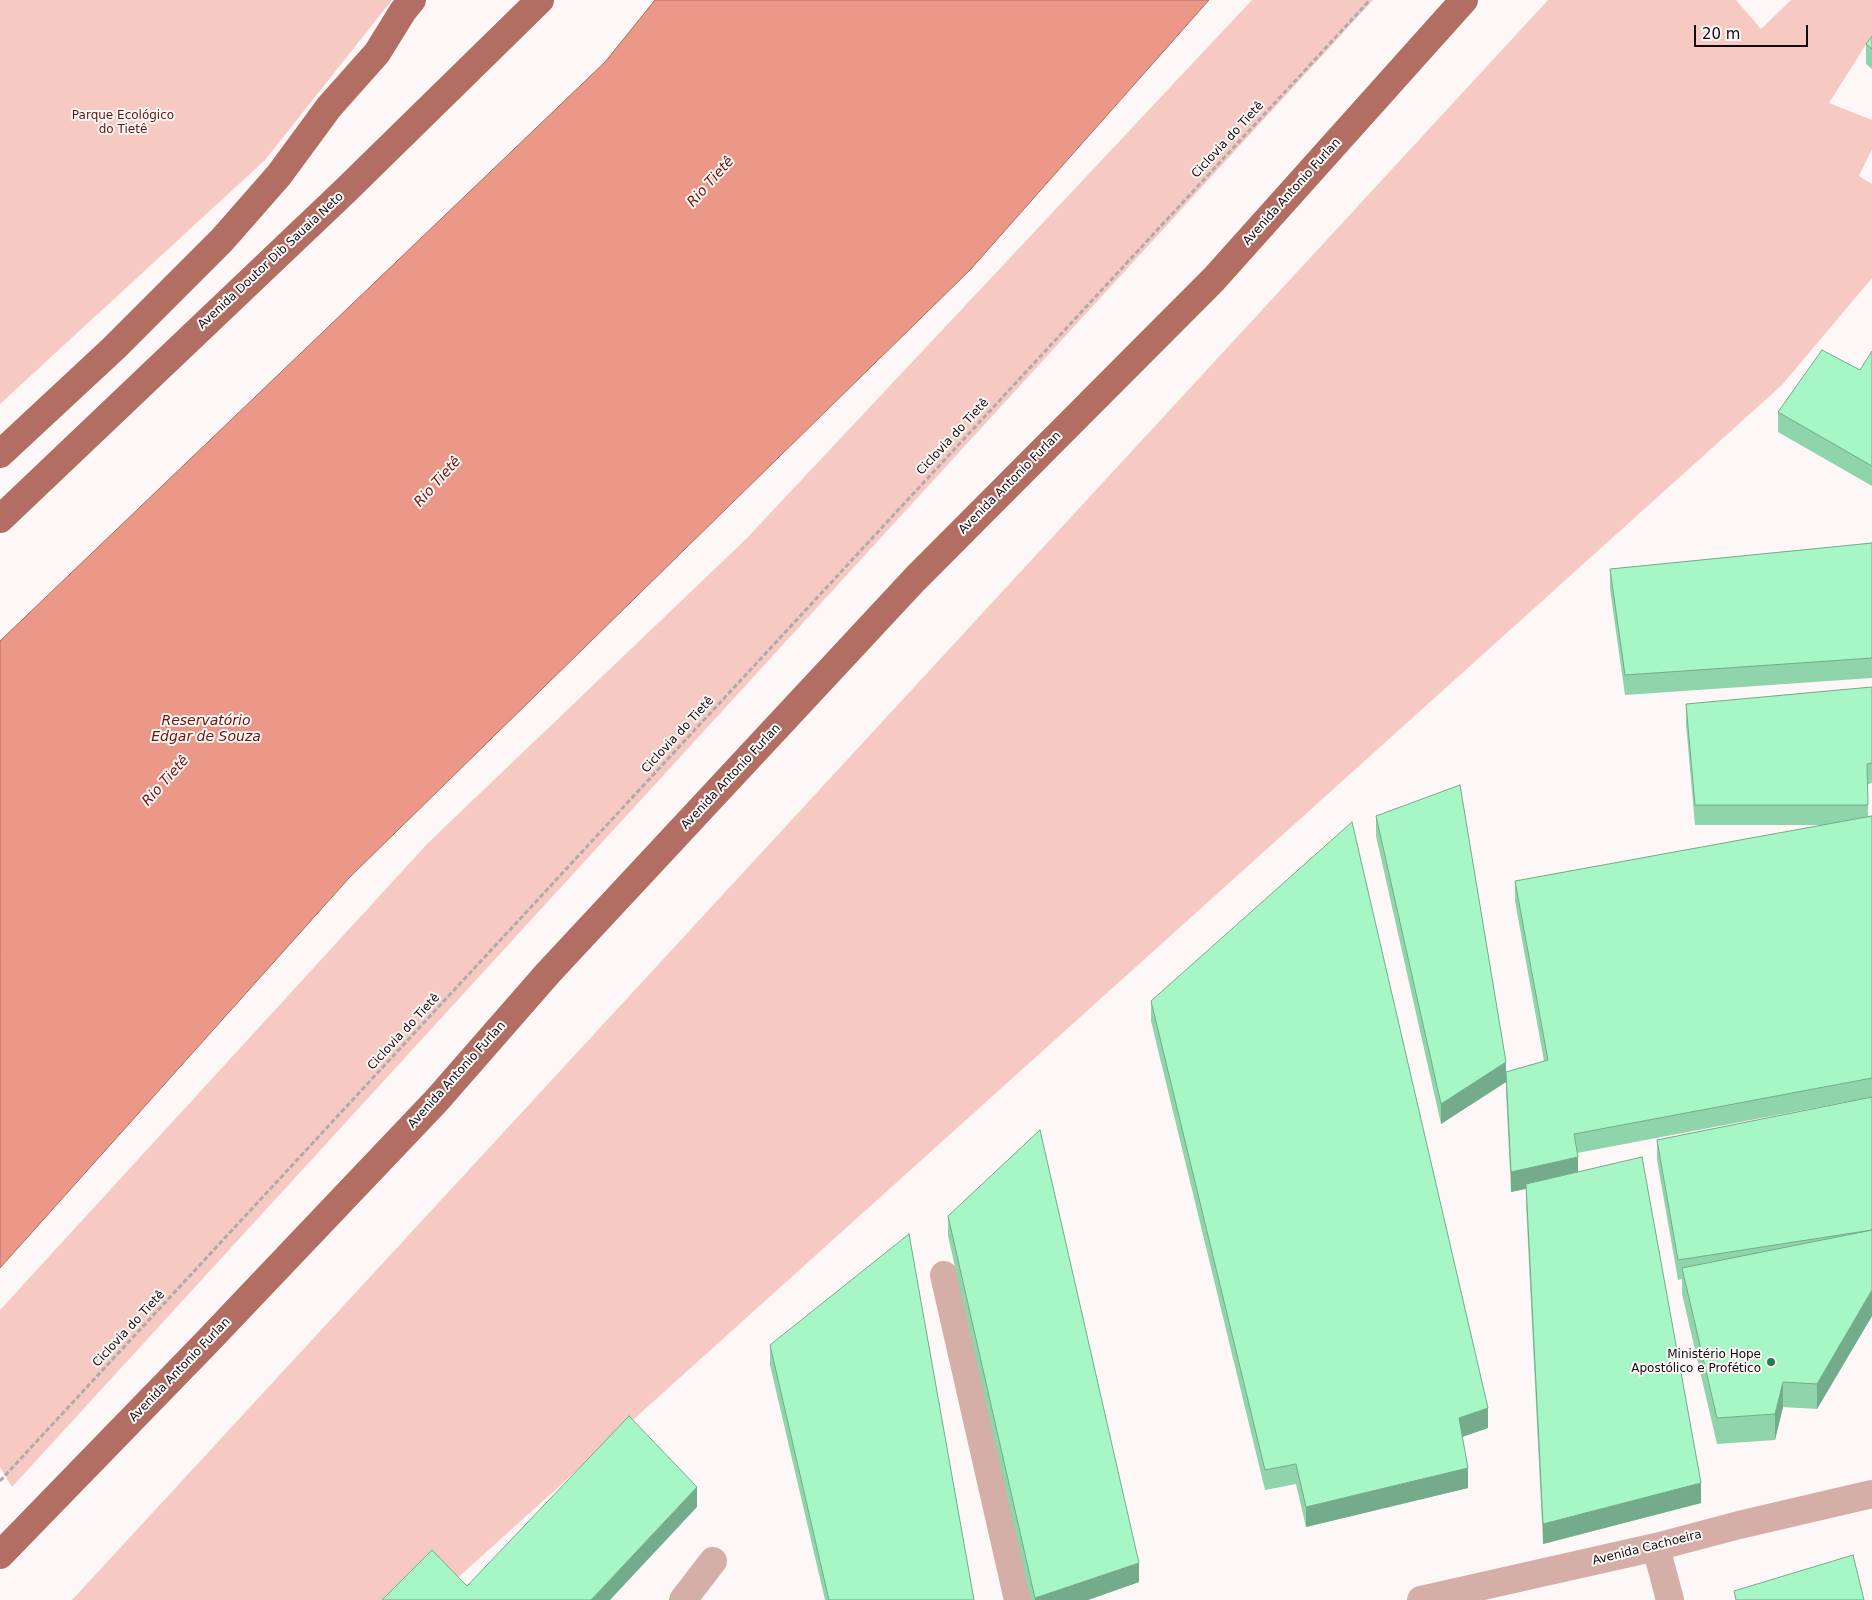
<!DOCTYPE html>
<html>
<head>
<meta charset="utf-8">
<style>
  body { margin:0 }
  #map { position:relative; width:1872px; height:1600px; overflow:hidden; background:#fdf8f7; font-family:"DejaVu Sans",sans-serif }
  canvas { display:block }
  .scale { position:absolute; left:1694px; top:25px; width:114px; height:22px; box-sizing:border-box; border:2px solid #100c0b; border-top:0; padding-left:6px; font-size:15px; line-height:18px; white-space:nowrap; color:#100c0b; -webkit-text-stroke:4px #fdf8f7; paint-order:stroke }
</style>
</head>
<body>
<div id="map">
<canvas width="1872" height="1600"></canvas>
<div class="scale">20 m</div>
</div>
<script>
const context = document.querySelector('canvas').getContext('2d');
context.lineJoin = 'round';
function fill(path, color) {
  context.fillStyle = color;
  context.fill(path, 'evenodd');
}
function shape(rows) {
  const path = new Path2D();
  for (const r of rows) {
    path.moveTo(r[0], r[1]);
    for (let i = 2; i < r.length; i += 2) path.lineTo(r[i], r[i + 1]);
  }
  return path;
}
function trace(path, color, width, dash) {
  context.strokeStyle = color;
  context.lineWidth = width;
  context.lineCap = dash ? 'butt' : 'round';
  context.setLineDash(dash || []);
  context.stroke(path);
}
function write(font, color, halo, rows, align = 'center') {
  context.font = font + ' "DejaVu Sans",sans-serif';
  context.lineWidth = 4;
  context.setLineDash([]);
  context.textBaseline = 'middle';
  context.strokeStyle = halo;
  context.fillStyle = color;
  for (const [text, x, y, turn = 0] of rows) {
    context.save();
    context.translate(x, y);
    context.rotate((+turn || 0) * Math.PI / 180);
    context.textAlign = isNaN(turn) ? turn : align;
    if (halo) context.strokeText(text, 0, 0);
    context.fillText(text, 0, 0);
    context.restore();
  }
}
fill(shape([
  [0,0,392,0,265,160,0,404],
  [1252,0,1373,0,12,1487,0,1467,0,1310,428,843,746,539],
  [1548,0,1736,0,1761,29,1791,0,1872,0,1872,35,1829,103,1872,120,1872,149,1859,176,1872,184,1872,278,1782,385,433,1600,72,1600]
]), '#f6cac2');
const water = shape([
  [655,0,1209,0,970,270,350,877,0,1268,0,641,605,62,655,0]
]);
fill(water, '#ec9889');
trace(water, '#aa6e63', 1);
trace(shape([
  [0,1481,1370,0]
]), '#b0abaa', 3, [5, 2.5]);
trace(shape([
  [944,1275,1018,1600],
  [1656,1547,1670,1600],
  [683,1600,713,1561],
  [1421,1600,1656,1547,1739,1525,1872,1494]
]), '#d5afa7', 28);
trace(shape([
  [0,454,114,348,222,240,279,175,329,107,377,53,403,11,412,0],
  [0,519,345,191,540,0],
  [0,1555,206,1343,437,1100,548,973,915,579,1214,279,1464,0]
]), '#b26e62', 28);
fill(shape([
  [1872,36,1872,69,1866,64,1866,44],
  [1872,351,1872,486,1778,432,1778,412,1860,370],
  [1872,543,1872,678,1625,695,1610,589,1610,569],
  [1872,687,1872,783,1868,784,1868,817,1872,816,1872,1097,1577,1153,1578,1172,1701,1503,1543,1544,1526,1204,1526,1189,1511,1192,1506,1092,1506,1072,1544,1061,1515,901,1515,881,1825,825,1695,825,1686,724,1686,704],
  [1376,816,1506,1082,1441,1124,1376,836],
  [1151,1001,1488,1428,1462,1437,1468,1488,1306,1527,1296,1484,1265,1490,1151,1021],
  [1872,1097,1872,1316,1817,1409,1783,1407,1775,1440,1717,1444,1682,1294,1682,1279,1678,1280,1657,1160,1657,1140],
  [948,1216,1139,1582,1088,1600,1031,1600,948,1236],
  [770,1345,974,1600,825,1600,770,1365]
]), '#8fd4aa');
fill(shape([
  [1506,1062,1506,1082,1441,1124,1441,1104],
  [1578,1157,1578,1177,1511,1192,1511,1172],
  [1872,1290,1872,1316,1817,1409,1817,1384],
  [1783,1382,1783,1407,1775,1440,1775,1414],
  [1488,1408,1488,1428,1459,1438,1459,1418],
  [1468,1468,1468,1488,1306,1527,1306,1507],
  [1701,1483,1701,1503,1543,1544,1543,1524],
  [697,1487,697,1507,610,1600,591,1600],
  [1139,1563,1139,1582,1088,1600,1035,1600,1035,1598]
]), '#74ac8b');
const building = shape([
  [1872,36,1872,49,1866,44,1872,36],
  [1822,350,1860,370,1872,351,1872,466,1778,412,1822,350],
  [1872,543,1872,658,1625,675,1610,569,1872,543],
  [1872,687,1872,763,1867,764,1868,805,1695,805,1686,704,1872,687],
  [1460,785,1506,1062,1441,1104,1376,816,1460,785],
  [1872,816,1872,1078,1574,1134,1578,1157,1511,1172,1506,1072,1548,1060,1515,881,1872,816],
  [1352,822,1488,1408,1459,1418,1468,1468,1306,1507,1296,1464,1265,1470,1151,1001,1352,822],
  [1872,1097,1872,1230,1678,1260,1657,1140,1872,1097],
  [1040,1130,1139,1563,1035,1598,948,1216,1040,1130],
  [1642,1157,1701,1483,1543,1524,1526,1184,1642,1157],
  [1872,1230,1872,1290,1817,1384,1783,1382,1775,1414,1717,1418,1682,1268,1872,1230],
  [909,1234,974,1600,829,1600,770,1345,909,1234],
  [629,1416,697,1487,591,1600,382,1600,432,1550,467,1586,629,1416],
  [1853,1555,1864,1600,1736,1600,1734,1591,1853,1555]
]);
fill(building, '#a6f6c6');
trace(building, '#74ac8b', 1);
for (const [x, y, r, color] of [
  [1771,1362,5,"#247c50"]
]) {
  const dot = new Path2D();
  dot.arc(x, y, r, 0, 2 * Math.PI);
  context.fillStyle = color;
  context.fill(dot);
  trace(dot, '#fdf8f7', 2);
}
write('12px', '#5e150b', '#fdf8f7', [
  ["Parque Ecológico",123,116],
  ["do Tietê",123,130]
]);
write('12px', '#100c0b', '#fdf8f7', [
  ["Ciclovia do Tietê",1228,140,-47],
  ["Avenida Antonio Furlan",1292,192,-48],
  ["Avenida Doutor Dib Sauaia Neto",271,261,-43],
  ["Ciclovia do Tietê",953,437,-47],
  ["Avenida Antonio Furlan",1010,483,-45],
  ["Ciclovia do Tietê",678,735,-47],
  ["Avenida Antonio Furlan",731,777,-47],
  ["Ciclovia do Tietê",404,1032,-47],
  ["Avenida Antonio Furlan",457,1075,-48],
  ["Ciclovia do Tietê",129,1329,-47],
  ["Avenida Antonio Furlan",180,1370,-46],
  ["Avenida Cachoeira",1647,1548,-14]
]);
write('12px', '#100c0b', '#fdf8f7', [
  ["Ministério Hope",1761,1355],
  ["Apostólico e Profético",1761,1369]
], 'right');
write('italic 14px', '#731104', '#fdf8f7', [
  ["Rio Tietê",711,182,-48],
  ["Rio Tietê",438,482,-48],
  ["Reservatório",206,721],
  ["Edgar de Souza",206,737],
  ["Rio Tietê",166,781,-48]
]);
</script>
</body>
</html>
